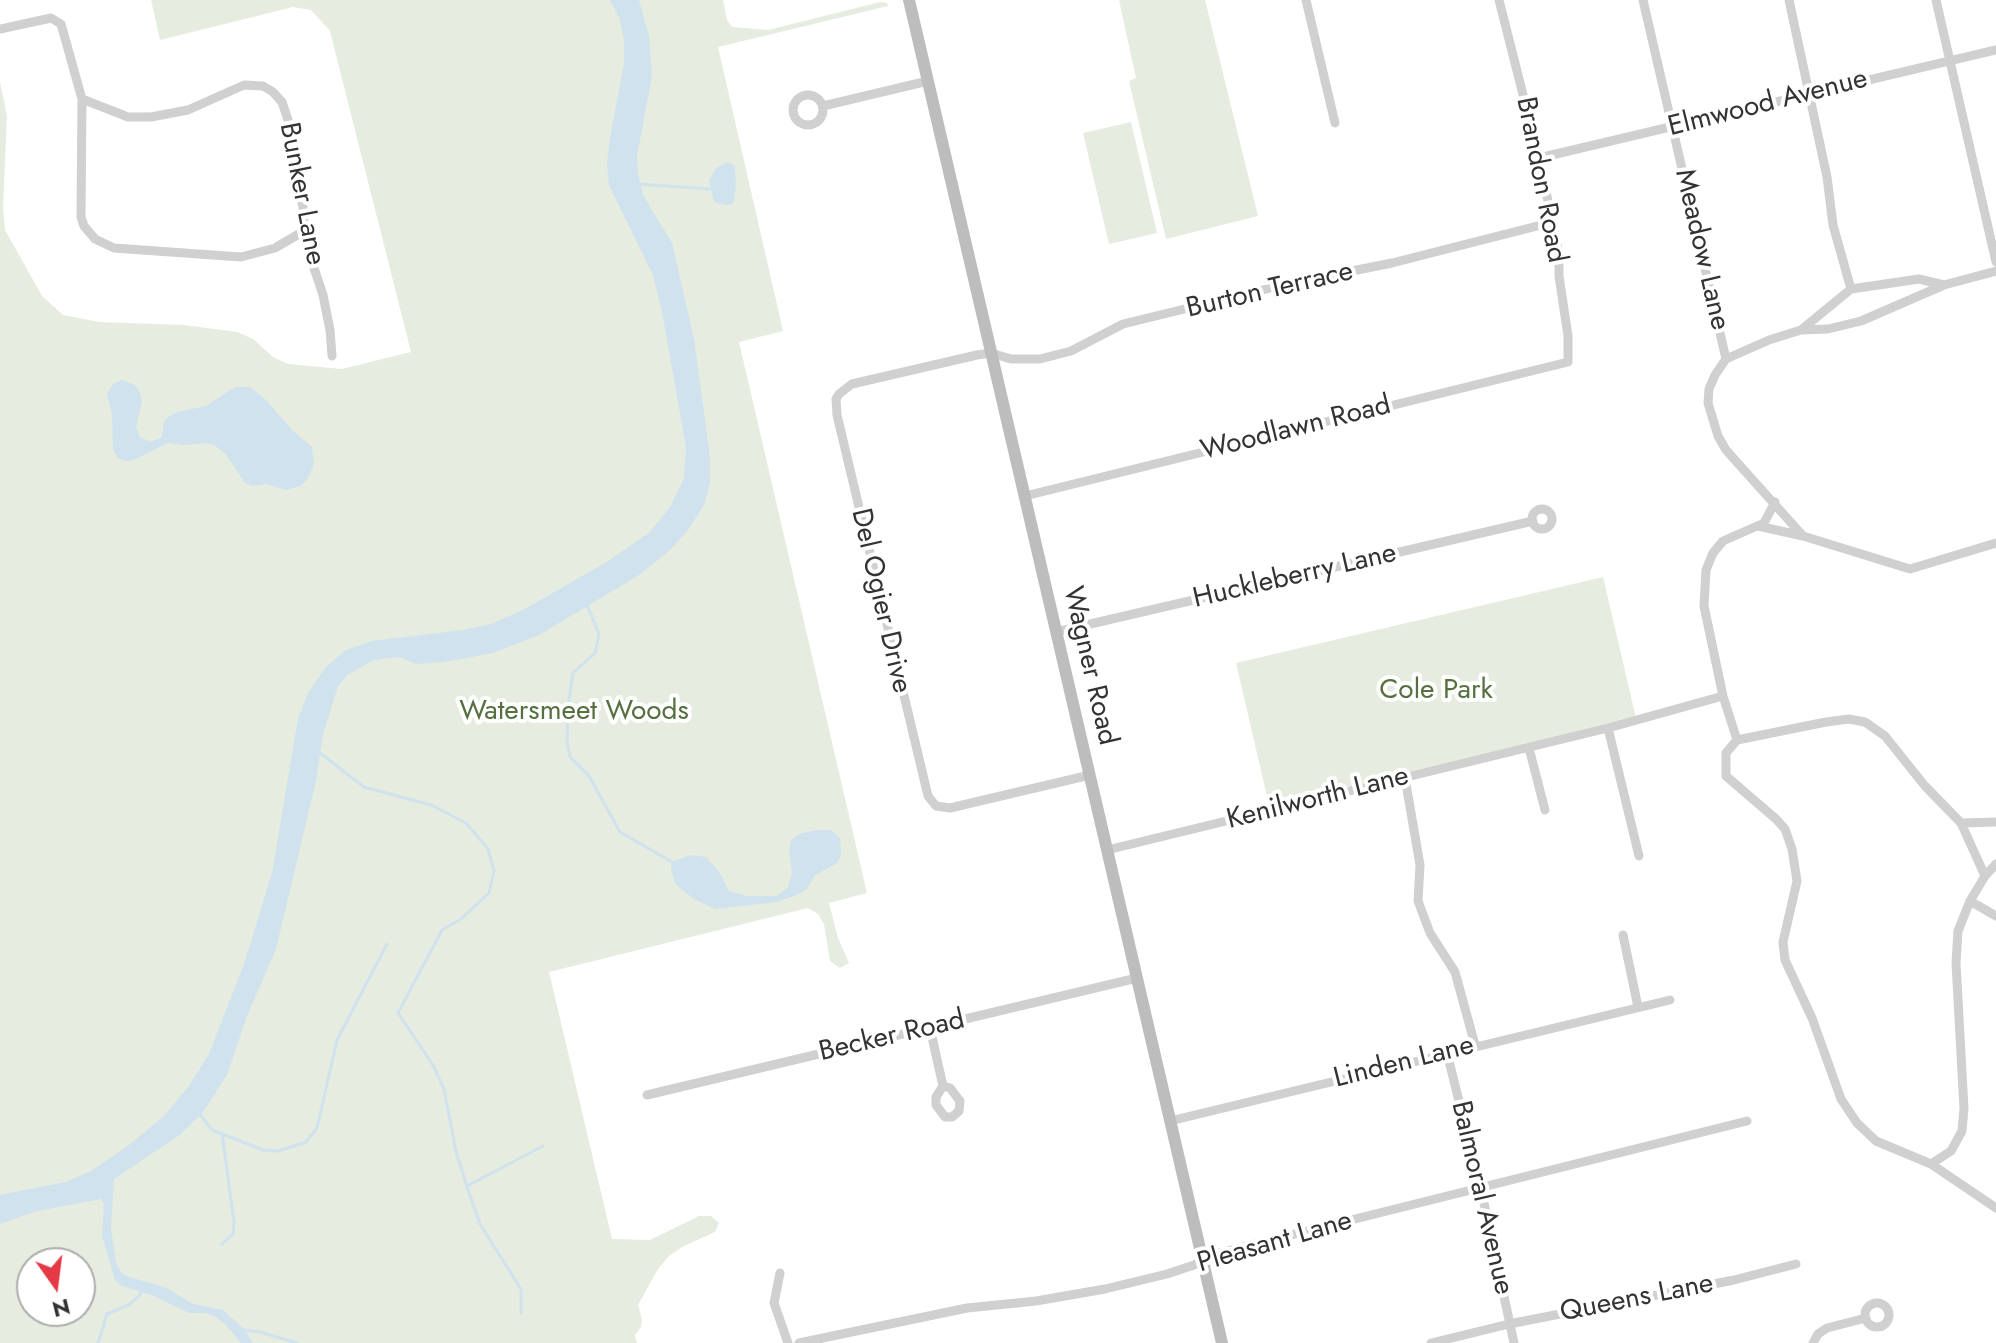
<!DOCTYPE html>
<html>
<head>
<meta charset="utf-8">
<style>
  body { margin:0 }
  #map { position:relative; width:1996px; height:1343px; overflow:hidden; background:#fff; font-family:Jost,sans-serif }
  canvas { display:block }
  .north { position:absolute; left:16px; top:1247px; width:80px; height:80px; box-sizing:border-box; background:#fff; border:2px solid #adadad; border-radius:50%; rotate:166deg; font-size:22px; font-weight:700; line-height:32px; text-align:center; color:#333 }
  .north::after { content:''; display:block; margin:auto; width:28px; height:36px; background:#e63946; clip-path:polygon(50% 0,100% 100%,50% 72%,0 100%) }
</style>
</head>
<body>
<div id="map">
<canvas width="1996" height="1343"></canvas>
<div class="north">N</div>
</div>
<script>
const context = document.querySelector('canvas').getContext('2d');
context.lineJoin = 'round';
function fill(path, color) {
  context.fillStyle = color;
  context.fill(path, 'evenodd');
}
function shape(rows) {
  const path = new Path2D();
  for (const r of rows) {
    if (r.length === 3) {
      path.moveTo(r[0] + r[2], r[1]);
      path.arc(r[0], r[1], r[2], 0, 2 * Math.PI);
      continue;
    }
    path.moveTo(r[0], r[1]);
    for (let i = 2; i < r.length; i += 2) path.lineTo(r[i], r[i + 1]);
  }
  return path;
}
function trace(path, color, width, dash) {
  context.strokeStyle = color;
  context.lineWidth = width;
  context.lineCap = dash ? 'butt' : 'round';
  context.setLineDash(dash || []);
  context.stroke(path);
}
function write(font, color, halo, rows, align = 'center') {
  context.font = font + ' Jost,sans-serif';
  context.lineWidth = 8;
  context.setLineDash([]);
  context.textBaseline = 'middle';
  context.strokeStyle = halo;
  context.fillStyle = color;
  for (const [text, x, y, turn = 0] of rows) {
    context.save();
    context.translate(x, y);
    context.rotate((+turn || 0) * Math.PI / 180);
    context.textAlign = isNaN(turn) ? turn : align;
    if (halo) context.strokeText(text, 0, 0);
    context.fillText(text, 0, 0);
    context.restore();
  }
}
fill(shape([
  [151,0,723,0,727,20,732,27,768,30,880,2,887,3,888,6,718,47,783,331,739,342,867,893,829,903,838,938,849,963,840,968,830,961,824,924,818,914,808,908,549,972,612,1239,650,1240,699,1216,711,1216,719,1223,715,1232,684,1246,669,1256,658,1269,638,1305,642,1319,641,1327,635,1335,637,1343,0,1343,0,82,7,116,3,208,5,230,42,296,63,315,100,322,184,325,237,332,253,339,273,357,288,364,342,369,411,352,330,31,311,10,293,7,160,40],
  [32,1263,80,1263,80,1311,32,1311],
  [1119,0,1205,0,1258,216,1166,239,1129,81,1136,78],
  [1131,122,1157,233,1109,244,1083,133],
  [1603,577,1636,718,1269,805,1236,663]
]), '#e6ecdf');
fill(shape([
  [610,0,639,0,649,36,652,76,637,156,638,173,643,195,672,243,694,339,710,457,710,482,704,505,688,530,669,551,639,575,539,635,493,653,444,662,416,664,399,657,374,660,347,675,338,686,323,734,316,781,276,949,247,1016,227,1075,203,1112,181,1134,114,1179,111,1228,116,1263,121,1272,126,1276,167,1288,193,1304,223,1310,244,1329,253,1343,241,1343,226,1325,216,1317,206,1313,189,1313,154,1296,122,1286,115,1280,102,1236,104,1204,101,1199,37,1211,0,1224,0,1195,66,1182,91,1171,129,1145,163,1117,189,1086,209,1054,244,964,272,873,298,719,308,693,326,667,346,650,372,641,463,630,491,624,523,610,610,560,650,532,670,507,684,478,686,447,662,312,653,275,609,185,607,163,610,138,624,64,624,39,620,20],
  [727,162,734,165,736,182,734,201,732,204,725,205,714,202,709,181,716,168],
  [122,380,135,385,140,393,142,401,136,427,140,437,151,442,162,437,164,422,168,417,177,412,206,406,235,387,250,387,266,400,292,430,312,447,314,464,308,478,301,486,286,490,266,484,252,486,245,483,225,453,214,445,205,443,183,445,168,443,134,460,125,461,118,458,113,450,112,414,107,394,113,384],
  [818,830,831,830,840,838,841,856,836,864,815,875,806,890,794,896,777,902,715,909,694,899,676,885,671,871,672,862,690,855,706,857,720,873,729,891,746,896,777,896,788,887,792,873,789,848,792,839,802,833]
]), '#cfe2ee');
trace(shape([
  [638,184,709,189],
  [587,605,599,634,595,653,573,673,568,708,567,742,570,757,589,776,620,832,672,862],
  [320,753,364,787,431,805,466,823,488,849,494,871,489,893,461,919,442,930,398,1013,433,1065,444,1089,456,1152,467,1186,543,1146],
  [199,1113,212,1130,263,1150,278,1151,306,1142,317,1128,337,1040,387,944],
  [222,1133,234,1222,233,1234,222,1244],
  [467,1187,480,1224,521,1289,521,1313],
  [242,1330,260,1332,297,1343],
  [98,1343,107,1314,130,1304,139,1296,143,1288]
]), '#cfe2ee', 3);
trace(shape([
  [1306,0,1335,123],
  [1643,0,1726,359],
  [1789,0,1827,177,1833,225,1851,289],
  [1936,0,1996,262],
  [0,29,51,18,61,24,82,99,81,217,84,226,95,239,114,248,241,257,275,248,304,231],
  [808,110,15],
  [82,99,128,117,151,117,188,110,244,85,263,86,273,92,282,102,289,123,292,164,303,207,305,241,323,295,330,330,332,356],
  [823,106,928,81],
  [1539,158,1996,50],
  [1801,330,1828,329,1861,321,1944,285,1996,271],
  [1025,496,1568,362,1568,336,1559,276,1559,254,1539,158,1499,0],
  [1775,502,1764,523,1723,541,1713,553,1706,570,1704,606,1723,696,1737,740,1726,753,1726,776,1776,819,1785,829,1792,849,1797,881,1783,942,1785,960,1812,1018,1841,1099,1857,1123,1876,1141,1931,1164,1996,1208],
  [1542,519,10],
  [1758,526,1803,536,1910,569,1996,543],
  [1803,536,1726,450,1718,436,1708,403,1709,389,1715,375,1726,359,1769,340,1801,330,1851,289,1919,279,1944,285],
  [1056,632,1533,521],
  [1608,728,1639,856],
  [1737,740,1826,722,1849,719,1865,722,1885,736,1925,786,1961,823,1996,822],
  [1529,748,1545,810],
  [1090,775,950,808,936,806,928,796,837,415,836,399,839,394,852,384,977,355,991,353,1011,359,1040,359,1071,351,1123,324,1287,284,1392,263,1553,222],
  [1405,778,1420,865,1418,901,1430,933,1455,972,1475,1045],
  [1961,823,1985,876],
  [1107,850,1608,728,1723,696],
  [1970,901,1996,916],
  [1623,935,1638,1007],
  [930,1028,943,1086,936,1097,936,1105,945,1117,952,1117,959,1111,960,1101,950,1088,943,1086],
  [1447,1053,1481,1189,1514,1343],
  [647,1095,1137,978],
  [1170,1121,1670,1000],
  [1931,1164,1951,1151,1962,1131,1964,1109,1956,963,1958,931,1970,901,1985,876,1996,864],
  [780,1273,774,1303,788,1343],
  [1877,1315,12],
  [799,1343,967,1308,1036,1301,1105,1289,1167,1274,1194,1265,1215,1254,1747,1121],
  [1431,1343,1509,1324,1734,1280,1796,1264],
  [1813,1343,1818,1334,1827,1328,1866,1318]
]), '#d0d0d0', 9);
trace(shape([
  [909,0,1222,1343]
]), '#bdbdbd', 12);
write('28px', '#333', '#fff', [
  ["Elmwood Avenue",1768,104,-14],
  ["Brandon Road",1540,180,79],
  ["Bunker Lane",301,194,79],
  ["Meadow Lane",1701,250,77],
  ["Burton Terrace",1270,291,-13],
  ["Woodlawn Road",1296,429,-14],
  ["Huckleberry Lane",1295,577,-13],
  ["Del Ogier Drive",880,601,77],
  ["Wagner Road",1089,666,77],
  ["Kenilworth Lane",1318,799,-14],
  ["Becker Road",892,1037,-13],
  ["Linden Lane",1404,1063,-14],
  ["Balmoral Avenue",1481,1198,77],
  ["Pleasant Lane",1275,1243,-16],
  ["Queens Lane",1637,1299,-11]
]);
write('28px', '#56703f', '#fff', [
  ["Cole Park",1436,691],
  ["Watersmeet Woods",574,712]
]);
</script>
</body>
</html>
